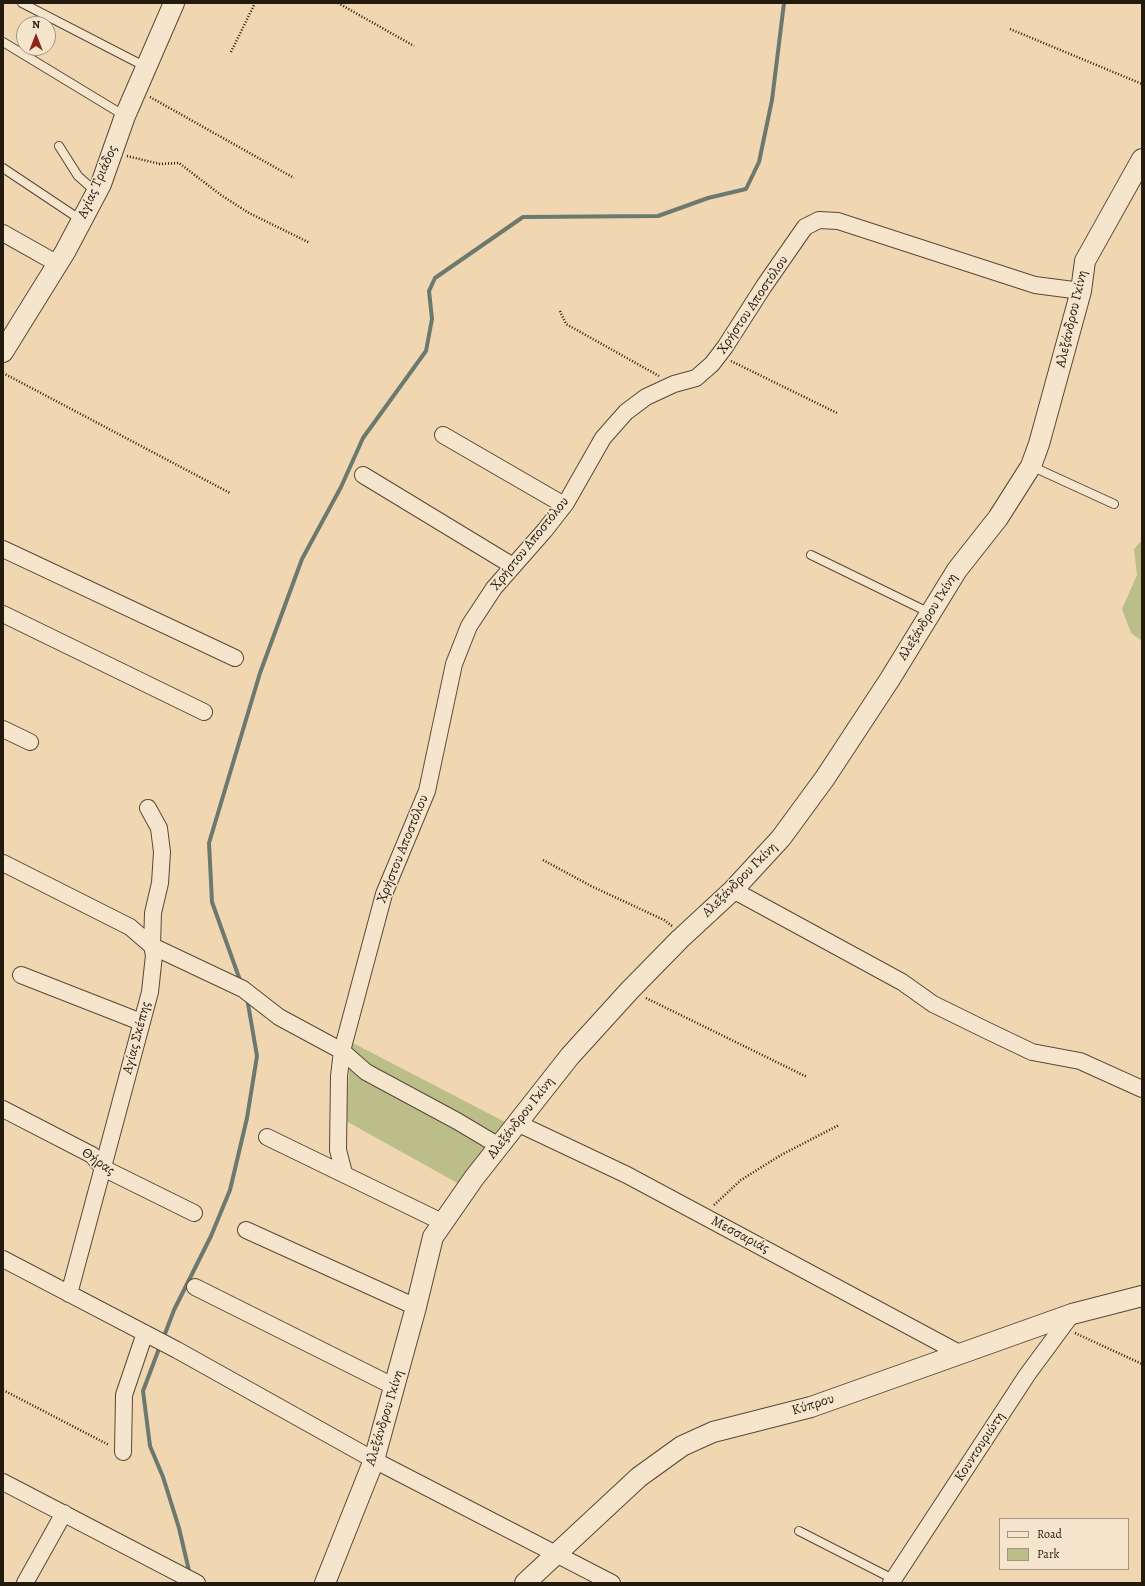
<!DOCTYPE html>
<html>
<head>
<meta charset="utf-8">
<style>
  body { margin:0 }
  #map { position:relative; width:1145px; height:1586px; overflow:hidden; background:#f0d7b2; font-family:Alegreya,serif }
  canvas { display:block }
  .frame { position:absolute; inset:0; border:4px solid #241a0d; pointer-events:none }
  .legend { position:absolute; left:999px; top:1518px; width:130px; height:52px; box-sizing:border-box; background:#f5e5cd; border:1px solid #a19480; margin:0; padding:5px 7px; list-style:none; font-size:12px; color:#241a0d }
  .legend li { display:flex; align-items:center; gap:8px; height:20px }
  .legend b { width:20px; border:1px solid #a19480 }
  .north { position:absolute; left:16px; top:16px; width:40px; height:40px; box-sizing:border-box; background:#f5e5cd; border:1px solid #a19480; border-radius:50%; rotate:0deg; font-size:11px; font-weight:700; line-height:16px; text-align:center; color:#241a0d }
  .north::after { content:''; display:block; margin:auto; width:14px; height:18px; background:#8f2418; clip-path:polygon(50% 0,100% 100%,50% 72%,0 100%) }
</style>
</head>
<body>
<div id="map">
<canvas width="1145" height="1586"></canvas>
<div class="frame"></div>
<ul class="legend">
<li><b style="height:5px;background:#f5e5cd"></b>Road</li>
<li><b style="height:11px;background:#bcbe8a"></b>Park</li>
</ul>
<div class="north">N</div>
</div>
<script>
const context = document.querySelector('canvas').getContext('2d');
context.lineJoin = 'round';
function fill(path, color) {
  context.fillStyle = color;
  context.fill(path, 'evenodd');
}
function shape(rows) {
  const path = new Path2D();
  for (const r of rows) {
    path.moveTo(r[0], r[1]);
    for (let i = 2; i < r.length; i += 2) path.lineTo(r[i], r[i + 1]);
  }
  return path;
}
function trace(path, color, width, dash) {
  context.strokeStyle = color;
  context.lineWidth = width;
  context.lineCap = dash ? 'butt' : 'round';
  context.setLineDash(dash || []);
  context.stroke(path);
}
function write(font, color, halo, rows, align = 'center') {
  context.font = font + ' Alegreya,serif';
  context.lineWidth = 3;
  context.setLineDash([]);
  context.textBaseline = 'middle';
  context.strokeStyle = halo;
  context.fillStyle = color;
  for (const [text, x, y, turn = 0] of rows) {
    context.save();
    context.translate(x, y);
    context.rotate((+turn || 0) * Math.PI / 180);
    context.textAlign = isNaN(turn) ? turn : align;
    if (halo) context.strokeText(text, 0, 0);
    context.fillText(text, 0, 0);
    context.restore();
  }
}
fill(shape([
  [1142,540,1142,641,1131,633,1122,609,1137,575,1134,549],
  [351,1042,509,1124,461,1185,346,1121]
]), '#bcbe8a');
trace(shape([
  [241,983,212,902,209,843,260,673,302,559,341,487,363,438,426,351,432,319,429,291,435,278,523,217,658,216,708,198,746,189,759,162,772,100,784,3],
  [163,1339,174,1310,211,1236,230,1190,247,1118,257,1056,247,998],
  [160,1346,143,1391,150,1446,163,1477,179,1528,190,1575]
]), '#6b796e', 4);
const service = shape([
  [22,3,146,67],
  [3,42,125,116],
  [59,146,78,176,96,192],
  [3,168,81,220],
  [1031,466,1114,504],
  [811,555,930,613],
  [799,1531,893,1579]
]);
const minor = shape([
  [3,233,58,264],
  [443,435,564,505],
  [363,475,513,566],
  [3,549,235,658],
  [3,614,204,712],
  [3,729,30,742],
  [148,808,159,828,162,852,160,883,153,913,152,946,243,989,279,1017,342,1051,366,1072,457,1121,499,1146],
  [3,863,130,927,152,946,154,955,150,992,69,1294],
  [733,890,902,982,933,1004,988,1031,1032,1052,1080,1061,1142,1089],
  [21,975,141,1022],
  [3,1109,92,1155,103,1168,194,1213],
  [517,1123,627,1175,959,1353],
  [267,1137,442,1222],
  [344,1173,338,1150,339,1076,342,1051,384,894,427,791,454,664,469,626,494,588,545,530,566,503,603,438,626,412,646,397,674,384,696,378,712,364,725,347,764,286,805,227,819,220,838,221,1035,285,1081,291],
  [246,1230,416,1307],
  [3,1259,177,1350,374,1460,612,1583],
  [195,1287,395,1387],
  [123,1452,124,1395,145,1333],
  [3,1482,197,1583],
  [25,1583,64,1513],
  [891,1583,1027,1375,1072,1314]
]);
const tertiary = shape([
  [3,352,65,252,101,184,125,116,174,3],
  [325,1583,374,1460,416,1307,433,1237,474,1178,570,1056,630,990,680,939,733,890,781,838,825,778,890,679,957,570,998,518,1031,466,1039,444,1081,291,1085,261,1142,159],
  [525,1583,639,1477,682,1446,713,1432,811,1407,1072,1314,1142,1296]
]);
trace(service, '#574936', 10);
trace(minor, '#574936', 18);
trace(tertiary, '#574936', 22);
trace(shape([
  [338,3,414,46],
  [1010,29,1142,84],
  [231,52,255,3],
  [150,97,294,178],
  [127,156,160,164,179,163,221,195,249,213,310,243],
  [560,311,566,324,659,376],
  [731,361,837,413],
  [3,373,230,493],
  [543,860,591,886,664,920,672,926],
  [646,998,807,1077],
  [714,1205,741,1180,781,1155,839,1125],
  [1075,1333,1142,1364],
  [3,1390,109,1445]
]), '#241a0d', 2.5, [1, 2]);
trace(service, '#f5e5cd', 8);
trace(minor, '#f5e5cd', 16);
trace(tertiary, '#f5e5cd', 20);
write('14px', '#241a0d', '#f5e5cd', [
  ["Αγίας Τριάδος",98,182,-66],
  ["Χρήστου Αποστόλου",753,305,-56],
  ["Αλεξάνδρου Γκίνη",1072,319,-77],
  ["Χρήστου Αποστόλου",530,544,-51],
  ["Αλεξάνδρου Γκίνη",928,617,-58],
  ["Χρήστου Αποστόλου",403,849,-68],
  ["Αλεξάνδρου Γκίνη",740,880,-45],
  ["Αγίας Σκέπης",137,1038,-75],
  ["Αλεξάνδρου Γκίνη",521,1118,-52],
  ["Θήρας",98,1162,35],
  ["Μεσσαριάς",740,1235,28],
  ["Κύπρου",813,1405,-17],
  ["Αλεξάνδρου Γκίνη",385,1418,-73],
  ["Κουντουριώτη",980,1447,-57]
]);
</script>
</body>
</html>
